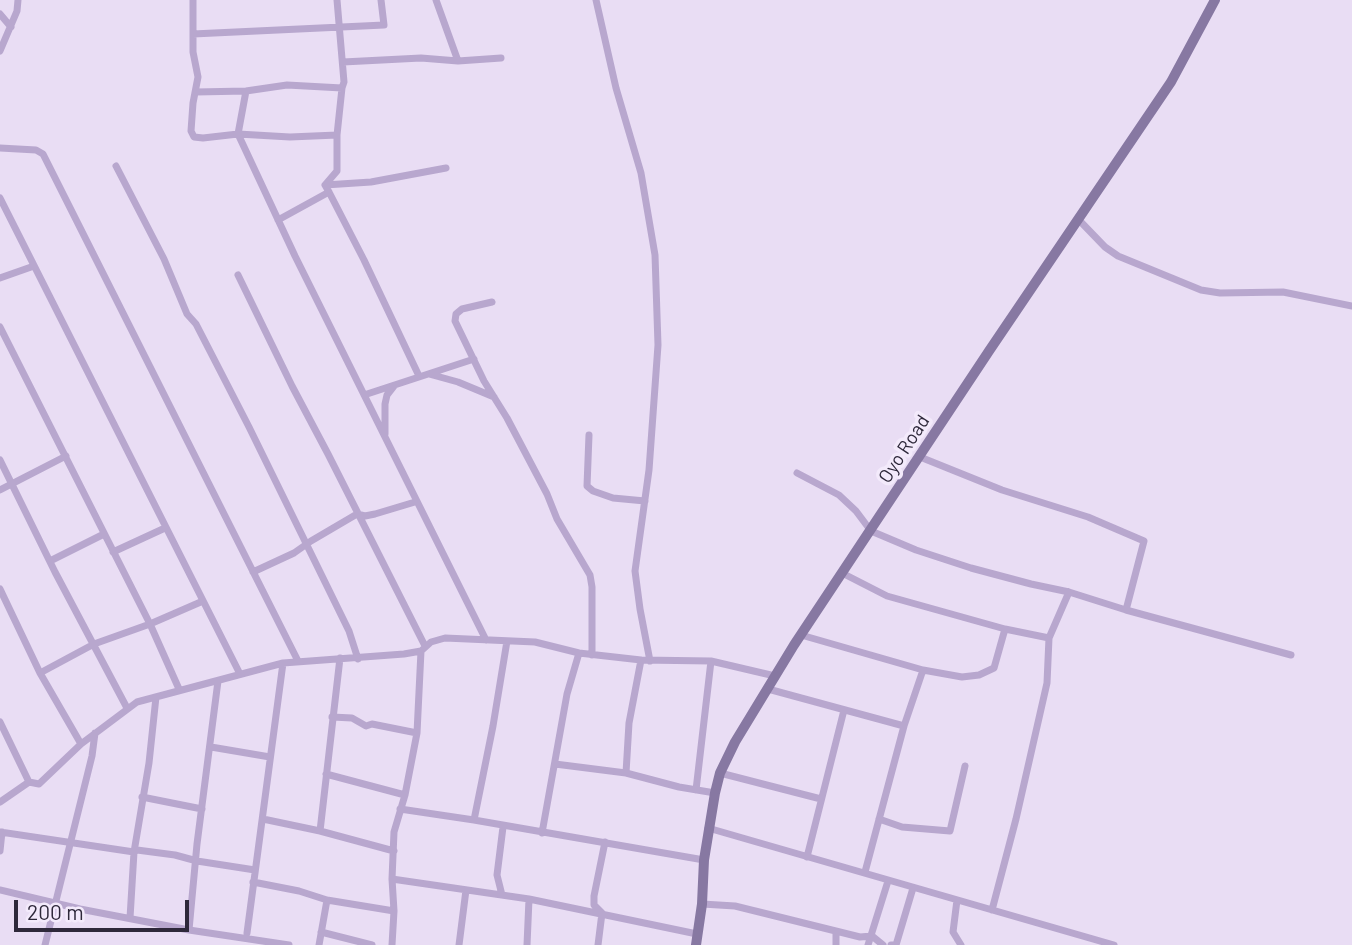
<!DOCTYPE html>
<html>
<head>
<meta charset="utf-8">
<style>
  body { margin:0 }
  #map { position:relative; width:1352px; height:945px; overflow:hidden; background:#e9ddf4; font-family:Barlow,sans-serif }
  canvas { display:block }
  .scale { position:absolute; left:14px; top:900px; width:175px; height:32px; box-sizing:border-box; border:4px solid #2e283a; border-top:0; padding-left:9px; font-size:21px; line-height:24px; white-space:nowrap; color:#2e283a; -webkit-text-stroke:5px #f3eafb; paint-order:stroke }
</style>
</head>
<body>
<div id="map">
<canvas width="1352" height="945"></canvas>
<div class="scale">200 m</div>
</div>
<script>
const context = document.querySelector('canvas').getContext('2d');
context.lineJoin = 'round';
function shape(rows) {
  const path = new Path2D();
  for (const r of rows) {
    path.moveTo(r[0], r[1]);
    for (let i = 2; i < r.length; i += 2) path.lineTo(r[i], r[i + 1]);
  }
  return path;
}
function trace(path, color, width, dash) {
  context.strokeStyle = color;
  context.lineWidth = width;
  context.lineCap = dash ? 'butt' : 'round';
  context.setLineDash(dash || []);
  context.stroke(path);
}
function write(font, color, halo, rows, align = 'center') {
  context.font = font + ' Barlow,sans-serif';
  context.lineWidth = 7;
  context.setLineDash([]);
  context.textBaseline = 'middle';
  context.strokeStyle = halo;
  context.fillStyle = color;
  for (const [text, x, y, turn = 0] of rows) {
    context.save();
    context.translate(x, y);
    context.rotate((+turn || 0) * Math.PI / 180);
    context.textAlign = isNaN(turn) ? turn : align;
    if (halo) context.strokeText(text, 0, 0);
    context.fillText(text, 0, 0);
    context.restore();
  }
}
trace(shape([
  [193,0,193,52,198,77,193,103,191,131,194,137,203,138,238,134,295,256,486,640],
  [337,0,344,82,342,88],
  [436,0,458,61],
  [596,0,616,88,641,173,655,255,658,345,649,470,635,571,640,609,650,661],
  [0,14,11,27],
  [193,34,384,25,381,0],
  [0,51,17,11,18,0],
  [343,62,421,58,458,61,501,58],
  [196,92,246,91,287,85,342,88,337,135,290,137,238,134,246,91],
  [0,148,36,150,43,154,298,661],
  [116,166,164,259,187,314,196,324,249,427,349,631,358,659],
  [325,185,337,171,337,135],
  [329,192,364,260,419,376],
  [0,198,240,674],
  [1078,219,1105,247,1118,256,1201,290,1220,293,1283,292,1352,306],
  [278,220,329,192,325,185,371,182,446,168],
  [238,275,292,386,328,454,425,646],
  [0,278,34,266],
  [492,302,462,309,456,314,455,321,484,381,507,418,547,494,557,519,590,575,592,587,592,655],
  [0,327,150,624,179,689],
  [429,374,458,382,494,397],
  [364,395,474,359],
  [385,434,385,404,387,395,394,386],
  [589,435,587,486,593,491,613,498,645,501],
  [920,457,1002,490,1088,517,1144,541,1126,610],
  [0,460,55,572,127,708],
  [797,473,839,495,856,511,871,531,916,550,971,568,1031,584,1069,592,1126,610,1291,655],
  [0,490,66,456],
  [113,552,165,528],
  [50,561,104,534],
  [253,572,294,553,311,541,357,514,365,516,375,514,415,502],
  [842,573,887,596,1005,629,1049,638],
  [0,589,40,673,81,744],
  [801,635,923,670,962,677,979,675,994,668,1005,629],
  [40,673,94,644,150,624,203,601],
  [768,689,904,726],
  [332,717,352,718,366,726,372,724,417,733],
  [0,722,29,782],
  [211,747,270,757],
  [555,764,626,773,679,787,715,793],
  [626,773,629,723,641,660],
  [720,773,821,799],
  [326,774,405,795],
  [696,790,711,661],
  [142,797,202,809],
  [0,802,29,782,39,784,81,744,137,702,283,663,404,654,421,651,431,642,445,638,535,642,579,653,641,660,711,661,775,676],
  [400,809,474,820,704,860],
  [263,819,320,831,394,851],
  [879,819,902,827,950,831,965,766],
  [474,820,493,726,507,641],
  [708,828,1114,945],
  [320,831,340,658],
  [0,832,134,852,137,850,175,855,197,861,255,870],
  [542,833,567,694,579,653],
  [0,851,2,832],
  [807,857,844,710],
  [865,872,904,726,923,670],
  [392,879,529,899,697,934],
  [253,882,299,891,327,900,394,911],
  [0,890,80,909,189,930,289,945],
  [502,895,497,875,503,827],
  [957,900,953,932,961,945],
  [702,904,735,906,860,937,872,936,883,945],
  [992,910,1016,819,1047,683,1049,638,1069,592],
  [130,918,134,852,149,763,156,697],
  [189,930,197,844,218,681],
  [836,931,836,945],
  [321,932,372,945],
  [247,933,283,663],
  [45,945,92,756,95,733],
  [319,945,327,900],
  [392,945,394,911,392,879,394,832,405,795,417,733,421,651],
  [459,945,466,890],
  [527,945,529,899],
  [598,945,602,913,594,905,594,896,605,842],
  [868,945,888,881],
  [891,945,896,945,913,888]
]), '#b8a7ce', 7);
trace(shape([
  [696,945,702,904,704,860,715,793,720,773,735,742,794,645,989,351,1171,82,1215,0]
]), '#8778a2', 10);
write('19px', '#2e283a', '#f3eafb', [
  ["Oyo Road",904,449,-57]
]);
</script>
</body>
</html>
